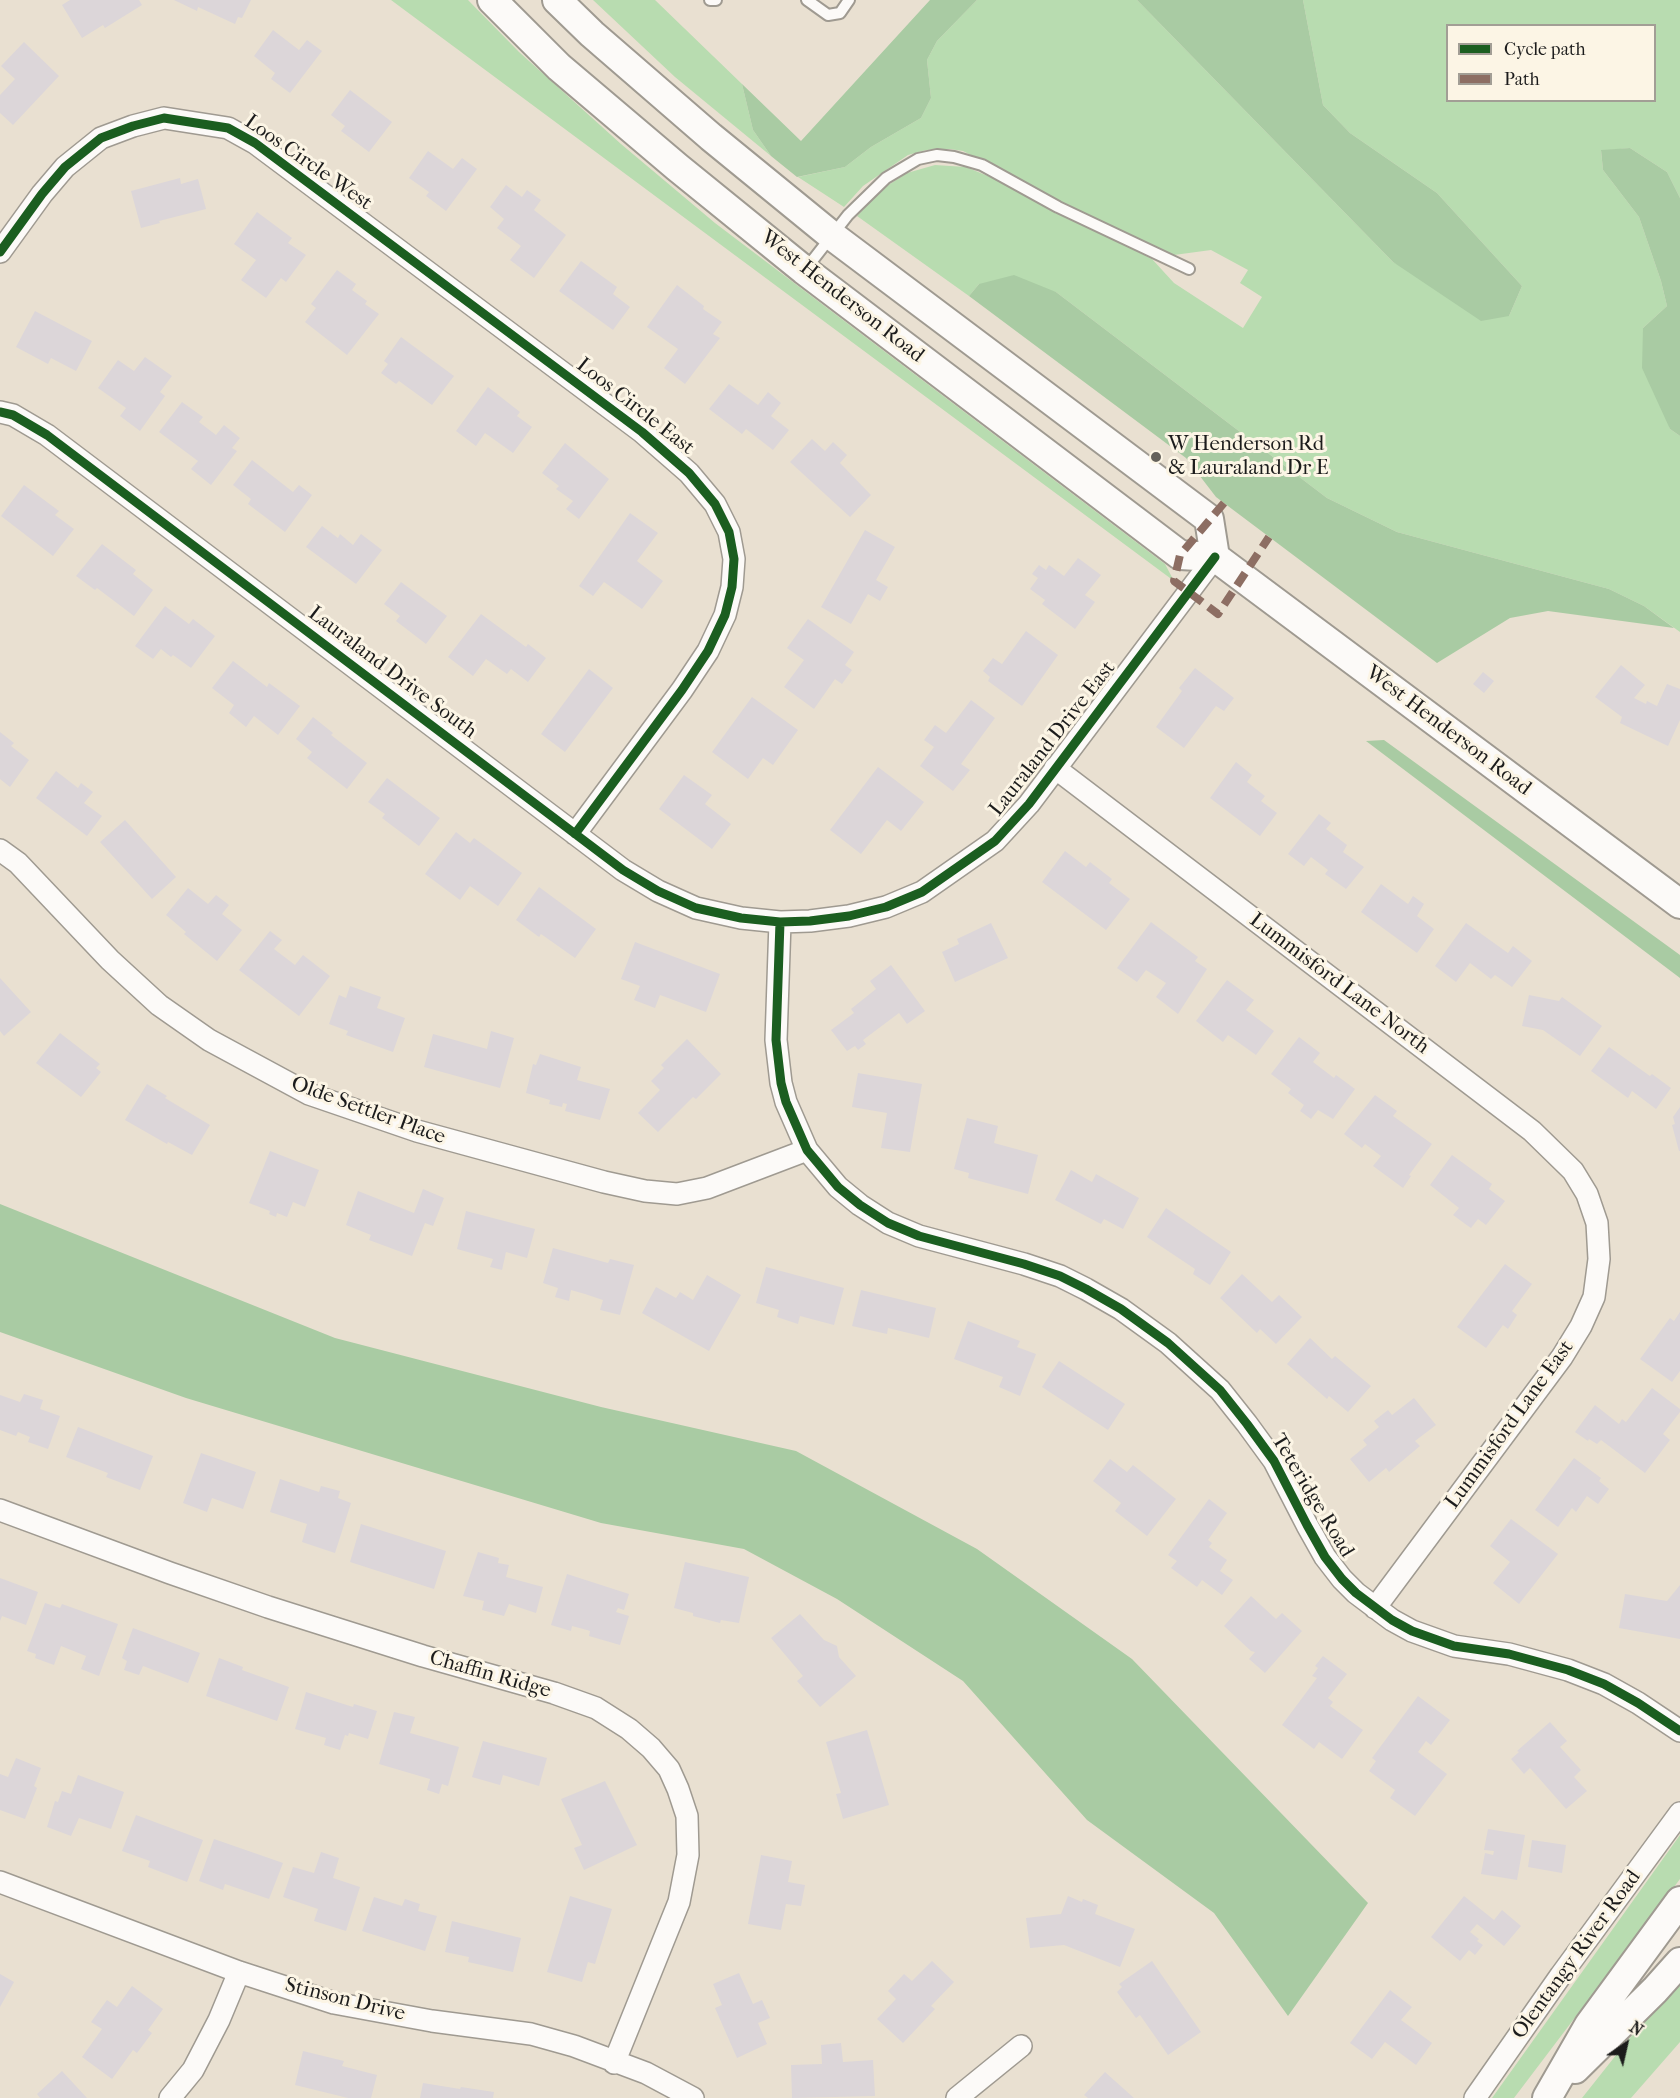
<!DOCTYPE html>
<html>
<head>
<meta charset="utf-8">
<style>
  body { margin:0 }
  #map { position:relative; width:1680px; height:2098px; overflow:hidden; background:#e9e0d1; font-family:"IM FELL French Canon",serif }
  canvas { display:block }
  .legend { position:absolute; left:1446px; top:24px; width:210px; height:78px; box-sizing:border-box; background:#fcf5e5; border:2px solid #a29e95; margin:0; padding:8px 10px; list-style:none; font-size:18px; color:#1c1c1c }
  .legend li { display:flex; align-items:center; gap:12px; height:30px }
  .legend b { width:30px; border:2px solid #a29e95 }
  .north { position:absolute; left:1596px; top:2014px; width:60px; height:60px; -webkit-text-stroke:4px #fcf5e5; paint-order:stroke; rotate:34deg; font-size:16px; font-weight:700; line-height:24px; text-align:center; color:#1c1c1c }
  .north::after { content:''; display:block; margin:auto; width:21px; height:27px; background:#1c1c1c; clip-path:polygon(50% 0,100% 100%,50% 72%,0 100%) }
</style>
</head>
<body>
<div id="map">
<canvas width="1680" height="2098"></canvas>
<ul class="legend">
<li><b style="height:8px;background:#1b5e20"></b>Cycle path</li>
<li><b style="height:8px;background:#8d6e63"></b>Path</li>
</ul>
<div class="north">N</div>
</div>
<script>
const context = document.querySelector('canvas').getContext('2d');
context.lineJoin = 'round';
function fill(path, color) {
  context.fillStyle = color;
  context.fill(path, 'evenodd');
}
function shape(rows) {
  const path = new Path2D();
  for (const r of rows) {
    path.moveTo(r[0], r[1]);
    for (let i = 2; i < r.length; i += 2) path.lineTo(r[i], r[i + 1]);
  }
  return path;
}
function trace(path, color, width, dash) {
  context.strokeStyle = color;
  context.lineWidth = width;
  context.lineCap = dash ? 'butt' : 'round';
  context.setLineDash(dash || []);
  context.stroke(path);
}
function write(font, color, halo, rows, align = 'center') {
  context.font = font + ' "IM FELL French Canon",serif';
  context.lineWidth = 6;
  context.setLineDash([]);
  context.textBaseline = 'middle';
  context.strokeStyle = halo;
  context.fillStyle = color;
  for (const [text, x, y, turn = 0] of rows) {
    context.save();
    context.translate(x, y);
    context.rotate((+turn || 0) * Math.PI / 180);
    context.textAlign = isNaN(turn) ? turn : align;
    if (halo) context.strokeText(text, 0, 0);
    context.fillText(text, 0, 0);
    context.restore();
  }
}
fill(shape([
  [391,0,468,0,519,52,621,144,715,223,1165,564,1174,581],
  [593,0,655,0,742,84,753,130,771,156,675,77],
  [977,0,1137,0,1393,262,1509,316,1522,286,1437,193,1350,133,1323,105,1303,0,1680,0,1680,198,1667,172,1630,148,1601,151,1603,170,1639,217,1661,281,1667,306,1643,328,1670,429,1680,436,1680,632,1644,606,1609,589,1397,532,1327,498,1056,292,979,284,969,296,857,216,882,189,907,173,935,165,966,167,1000,181,1152,259,1174,283,1243,328,1262,297,1240,283,1248,270,1211,250,1174,255,1099,221,963,151,950,149,926,150,908,155,863,186,844,207,798,177,845,167,871,147,921,118,931,98,927,60,937,41],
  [1448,26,1654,26,1654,100,1448,100],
  [1680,1835,1680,1879,1514,2098,1492,2098],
  [1680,1983,1680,2042,1631,2098,1582,2098,1628,2040]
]), '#b8dcb0');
fill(shape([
  [930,0,977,0,937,41,927,60,931,98,921,118,871,147,845,167,797,177,771,156,753,130,742,84,801,141],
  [1137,0,1303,0,1323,105,1350,133,1437,193,1522,286,1509,316,1481,321,1393,262],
  [1630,148,1667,172,1680,198,1680,436,1670,429,1642,368,1643,328,1667,306,1661,281,1639,217,1603,170,1601,150],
  [1014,275,1056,292,1327,498,1397,532,1609,589,1644,606,1674,628,1548,611,1510,618,1437,663,1216,497,1186,458,969,296,979,284],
  [1384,740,1680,955,1680,978,1366,741],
  [0,1204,335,1338,601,1407,796,1451,977,1549,1132,1659,1368,1903,1288,2016,1214,1913,1087,1820,963,1681,837,1599,744,1549,601,1523,186,1398,0,1332]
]), '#a9cba3');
fill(shape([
  [70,0,139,0,142,5,105,28,103,25,82,38,62,5],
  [174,0,251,0,242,18,238,17,235,24,198,7,197,11],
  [273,30,299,50,307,40,322,51,290,93,271,79,275,73,254,56],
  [24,42,59,76,13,125,0,113,0,95,15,79,1,66],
  [350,90,392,122,369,152,341,131,345,126,331,115],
  [428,151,453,169,462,158,477,169,446,211,426,196,429,192,409,178],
  [180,178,181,184,198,179,206,209,159,221,160,223,141,228,131,191],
  [506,185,522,197,527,190,541,200,534,210,566,235,534,278,510,260,521,246,497,228,504,219,490,207],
  [257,212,292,238,288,243,306,255,286,282,281,278,266,298,241,280,256,260,234,244],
  [581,261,617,287,613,294,630,307,613,330,559,291],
  [337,270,356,284,352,290,367,301,365,304,379,314,347,355,305,322,316,308,311,304],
  [677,285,704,306,703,309,722,322,713,334,720,338,685,384,664,368,678,349,647,327],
  [35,311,92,341,76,371,51,358,48,364,16,347],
  [401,337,454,376,432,405,399,381,396,384,381,373,388,364,384,361],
  [145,357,172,376,160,392,165,396,140,431,120,416,126,408,98,388,118,360,134,371],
  [729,384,758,405,768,392,781,403,771,416,789,430,773,450,746,429,742,434,709,409],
  [488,387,520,412,517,416,532,427,513,453,485,433,476,446,456,431],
  [182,402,203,417,199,422,216,435,224,425,240,438,232,448,237,451,211,485,191,469,198,461,159,432],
  [812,439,825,451,833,442,847,455,840,463,871,495,850,517,790,462],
  [565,443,609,479,579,519,566,509,573,501,556,489,559,486,542,473],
  [252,460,293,492,299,485,312,495,285,532,248,504,251,499,233,485],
  [24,485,59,511,55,515,74,529,53,556,1,516],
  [630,513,658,533,637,561,663,581,642,609,604,582,593,596,579,586],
  [322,526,338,538,340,534,353,545,361,534,382,550,356,584,306,547],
  [865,530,895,547,876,580,888,587,880,601,868,594,851,624,821,607],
  [102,544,136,570,133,574,153,590,134,616,97,588,95,590,76,576],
  [1078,558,1101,575,1085,595,1095,602,1075,629,1042,604,1045,600,1030,589,1038,578,1032,574,1039,565,1046,570,1049,565,1064,576],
  [401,582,447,616,426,644,396,621,400,616,384,604],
  [165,606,189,624,193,619,215,636,191,668,173,655,171,657,161,649,153,659,135,646],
  [481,614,526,647,528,644,546,658,528,682,511,669,507,674,486,659,473,676,448,657],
  [808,619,854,652,845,665,852,670,842,684,835,679,814,709,784,687,804,660,787,648],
  [1026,631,1058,655,1022,706,988,681,990,677,983,671,993,658,1002,664],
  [233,661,267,687,269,683,300,706,278,735,254,716,246,727,229,713,234,705,212,688],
  [1621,665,1645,685,1634,698,1646,704,1647,701,1657,706,1667,684,1680,689,1680,720,1668,746,1620,723,1622,717,1595,697],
  [1195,668,1234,698,1224,711,1216,706,1184,748,1156,727,1182,691,1179,688],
  [589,669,613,688,565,752,541,734],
  [1483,672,1494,681,1484,693,1473,684],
  [752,697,798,730,773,765,763,758,748,779,712,752],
  [971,700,995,718,961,764,970,770,953,791,920,766,934,747,924,740,935,725,946,733],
  [313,717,333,733,331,735,367,763,347,789,307,758,312,752,296,739],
  [0,732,14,743,11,746,29,760,10,787,0,779],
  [1236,762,1252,775,1247,782,1265,796,1261,801,1277,813,1260,836,1210,798],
  [878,767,924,802,901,831,887,820,861,854,830,830],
  [56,771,78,788,81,783,93,792,84,803,102,816,87,836,36,798],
  [684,775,712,795,705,804,731,824,712,849,659,809],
  [387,778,440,818,419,846,382,818,385,814,368,802],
  [1319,814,1331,823,1326,829,1347,845,1343,852,1364,867,1346,889,1325,874,1328,870,1311,857,1304,866,1288,854],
  [125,820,176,877,152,899,100,842],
  [456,832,470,843,474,838,522,873,498,906,470,886,460,900,425,874],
  [1065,851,1086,867,1090,862,1112,879,1109,883,1130,899,1106,930,1042,882],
  [1381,884,1408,904,1413,896,1424,904,1417,916,1434,929,1417,953,1361,912],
  [539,887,596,929,575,958,541,934,539,937,516,920],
  [188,888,208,904,216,895,229,905,222,914,242,930,217,961,184,934,186,932,166,915],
  [1151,922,1198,957,1195,961,1207,969,1178,1014,1156,997,1166,983,1146,970,1137,982,1117,968],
  [991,923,1008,958,955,982,942,952,959,944,957,939],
  [1466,923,1508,953,1513,946,1532,961,1512,987,1495,975,1491,979,1470,963,1456,982,1435,966],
  [270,931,282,940,274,949,295,965,303,955,330,976,299,1016,239,970],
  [635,942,720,974,706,1012,660,995,655,1008,634,1000,640,986,621,979],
  [891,965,925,1011,907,1024,899,1013,863,1040,866,1044,858,1050,855,1046,847,1051,831,1030,854,1013,851,1009,876,989,870,981],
  [0,978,31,1012,4,1036,0,1031],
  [1227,980,1254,1000,1246,1010,1274,1031,1256,1055,1228,1035,1223,1042,1196,1021],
  [350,986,381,997,377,1008,405,1018,393,1052,346,1035,348,1031,329,1024,339,995,346,998],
  [1529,995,1559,1001,1562,997,1602,1026,1580,1056,1543,1030,1522,1026],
  [491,1031,514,1038,500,1088,424,1067,433,1034,487,1049],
  [60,1033,100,1064,96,1068,101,1072,81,1097,36,1063],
  [1299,1037,1320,1053,1313,1062,1334,1078,1336,1075,1355,1089,1333,1119,1318,1110,1311,1119,1300,1111,1304,1105,1288,1093,1291,1089,1271,1074],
  [687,1039,721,1074,696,1099,693,1097,658,1132,638,1113,660,1090,651,1081,664,1068,661,1065],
  [1609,1047,1650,1076,1652,1074,1671,1088,1656,1109,1632,1091,1628,1098,1591,1071],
  [540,1054,581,1067,577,1080,610,1089,600,1120,565,1111,567,1104,563,1103,562,1107,549,1104,550,1100,526,1093,533,1064,536,1065],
  [858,1073,922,1084,910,1152,881,1148,887,1113,852,1107],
  [147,1084,167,1096,165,1098,210,1125,192,1155,168,1142,167,1144,125,1120],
  [1375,1095,1397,1111,1393,1116,1432,1144,1409,1175,1411,1176,1403,1188,1373,1166,1381,1156,1365,1144,1362,1148,1344,1134],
  [1680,1107,1680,1151,1679,1151,1672,1125,1675,1124,1673,1117],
  [967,1118,998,1126,994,1143,1038,1155,1028,1194,968,1178,969,1173,954,1169],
  [270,1151,319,1170,305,1207,293,1202,287,1217,277,1213,276,1217,269,1214,270,1211,249,1203],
  [1452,1155,1492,1184,1489,1189,1505,1201,1486,1225,1478,1219,1471,1228,1468,1226,1453,1215,1459,1208,1430,1185],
  [1071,1170,1092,1182,1096,1174,1139,1198,1123,1229,1104,1219,1101,1224,1055,1200],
  [423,1189,444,1198,433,1226,425,1223,412,1256,369,1240,371,1235,346,1225,358,1191,414,1213],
  [1166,1208,1231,1252,1210,1285,1193,1274,1195,1269,1147,1237],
  [466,1211,535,1229,527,1258,506,1252,502,1270,490,1267,493,1259,457,1249],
  [553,1248,608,1263,610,1259,634,1265,620,1315,600,1310,603,1300,585,1294,571,1290,569,1301,555,1297,558,1288,543,1283],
  [1505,1264,1532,1284,1512,1311,1517,1315,1508,1329,1503,1325,1486,1348,1457,1327],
  [766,1267,844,1288,834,1325,800,1316,798,1324,777,1317,779,1310,756,1303],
  [1242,1274,1272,1302,1279,1295,1302,1317,1276,1344,1260,1329,1257,1333,1220,1298],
  [707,1275,741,1295,709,1351,642,1313,656,1287,676,1298,680,1292,693,1300],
  [861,1290,936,1308,929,1338,888,1328,887,1334,852,1326],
  [1680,1312,1680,1371,1672,1382,1640,1359,1670,1318,1674,1321],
  [968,1321,1020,1341,1017,1347,1036,1354,1020,1396,999,1387,1003,1377,954,1359],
  [1310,1338,1332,1359,1335,1356,1371,1386,1348,1412,1329,1396,1327,1399,1287,1364],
  [1059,1361,1125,1404,1108,1430,1042,1387],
  [1652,1388,1680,1409,1680,1412,1663,1434,1670,1440,1645,1473,1601,1440,1597,1444,1589,1439,1588,1441,1575,1432,1595,1405,1619,1424,1622,1419,1626,1422],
  [24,1394,43,1400,40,1409,60,1416,48,1449,28,1442,30,1437,18,1432,16,1436,0,1430,0,1395,20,1402],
  [1414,1398,1436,1425,1415,1441,1420,1446,1389,1472,1386,1468,1369,1482,1350,1459,1367,1445,1363,1440,1379,1427,1374,1421,1388,1410,1392,1415],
  [78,1427,153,1456,140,1490,106,1477,108,1473,66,1457],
  [201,1453,256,1472,243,1509,212,1498,207,1512,183,1503],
  [1574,1458,1601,1478,1599,1481,1609,1489,1598,1504,1587,1496,1576,1512,1572,1508,1558,1527,1535,1510],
  [1110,1459,1127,1472,1133,1465,1176,1499,1147,1536,1115,1511,1121,1503,1093,1481],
  [280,1479,319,1492,321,1486,340,1491,338,1498,351,1503,335,1553,302,1542,307,1524,270,1512],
  [1209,1499,1227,1513,1208,1540,1212,1543,1209,1547,1227,1560,1220,1571,1233,1580,1222,1595,1202,1580,1197,1587,1171,1568,1177,1561,1168,1555],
  [1511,1519,1558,1554,1519,1604,1493,1583,1510,1562,1490,1546],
  [361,1524,446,1551,434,1589,350,1562],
  [478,1552,499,1558,498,1563,509,1565,506,1577,543,1587,536,1613,509,1604,504,1616,482,1610,484,1601,463,1596],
  [685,1562,749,1577,739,1623,721,1620,720,1623,693,1616,693,1613,674,1608],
  [567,1574,629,1594,624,1610,618,1608,616,1612,629,1616,620,1645,589,1636,590,1631,587,1630,572,1626,571,1631,551,1625],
  [0,1578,38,1592,26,1625,2,1616,0,1621],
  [1680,1585,1680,1639,1619,1628,1625,1594,1667,1601],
  [1251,1596,1276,1619,1282,1613,1302,1631,1265,1673,1249,1659,1255,1652,1251,1651,1224,1626],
  [45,1603,60,1608,62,1604,118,1624,99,1676,81,1669,86,1656,61,1646,54,1665,35,1658,36,1654,27,1651],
  [800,1614,824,1640,837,1646,839,1657,856,1676,820,1707,797,1681,803,1676,771,1638],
  [133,1628,200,1653,188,1683,143,1666,139,1675,124,1670,127,1661,122,1658],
  [1323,1656,1347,1674,1328,1698,1333,1702,1330,1706,1363,1730,1342,1759,1319,1742,1314,1749,1282,1725,1317,1678,1312,1676,1318,1668,1315,1666],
  [219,1658,243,1667,242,1670,289,1687,277,1721,206,1696],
  [306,1692,353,1707,354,1704,377,1711,368,1739,349,1733,348,1736,345,1735,340,1750,324,1745,326,1738,295,1729],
  [1418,1696,1450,1720,1431,1745,1426,1741,1418,1752,1447,1774,1415,1816,1390,1798,1395,1790,1369,1771,1376,1761,1372,1758],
  [394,1712,415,1717,410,1733,459,1747,448,1786,442,1784,439,1794,427,1790,430,1779,379,1764],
  [1550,1722,1567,1741,1560,1747,1581,1770,1574,1777,1587,1791,1566,1809,1530,1768,1524,1774,1511,1759,1519,1752,1517,1751],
  [867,1730,889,1805,843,1819,836,1794,841,1793,826,1742],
  [483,1741,547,1758,539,1786,503,1775,500,1785,472,1777],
  [16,1758,41,1768,34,1786,37,1788,25,1819,0,1810,0,1774,8,1777],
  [78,1775,124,1792,111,1829,79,1818,71,1836,47,1827,55,1801,58,1802,62,1791,71,1794],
  [605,1781,637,1845,584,1870,574,1848,582,1845,561,1799],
  [136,1815,203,1840,187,1882,148,1867,150,1861,122,1851],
  [1488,1829,1525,1835,1517,1880,1481,1874,1485,1853,1493,1855,1494,1851,1484,1850],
  [214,1839,283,1863,269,1899,225,1884,223,1890,199,1881],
  [1532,1840,1566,1845,1562,1873,1528,1867],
  [321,1852,339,1858,333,1878,360,1887,346,1931,314,1921,318,1909,283,1897,293,1867,314,1873],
  [761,1855,792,1861,788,1882,805,1885,801,1906,786,1904,781,1930,748,1924],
  [570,1896,612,1909,595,1964,588,1962,582,1982,547,1972],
  [1068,1896,1082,1902,1083,1899,1098,1905,1095,1914,1135,1929,1120,1967,1064,1945,1030,1948,1026,1918,1061,1914],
  [1464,1896,1494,1920,1502,1910,1521,1926,1504,1946,1477,1924,1470,1932,1479,1939,1477,1941,1483,1945,1475,1955,1469,1950,1460,1961,1431,1937],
  [374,1897,402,1906,405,1899,420,1904,418,1911,437,1916,425,1951,362,1931],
  [452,1921,521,1938,513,1972,468,1962,469,1957,445,1952],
  [932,1961,954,1982,931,2006,935,2009,903,2043,877,2019,896,1999,888,1991,904,1974,912,1981],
  [1152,1961,1201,2032,1168,2055,1140,2015,1136,2018,1117,1992,1122,1987,1119,1984],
  [739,1973,753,2004,762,2000,770,2018,758,2023,767,2044,737,2058,715,2008,722,2005,713,1984],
  [0,1974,14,1982,0,2007],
  [132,1986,163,2009,148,2030,152,2033,137,2053,133,2050,112,2079,82,2057,102,2029,91,2022,107,2000,117,2007],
  [1390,1990,1412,2007,1401,2020,1432,2043,1416,2065,1385,2042,1372,2059,1350,2043],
  [841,2043,843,2062,873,2060,875,2096,792,2098,791,2065,822,2064,821,2045],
  [303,2051,344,2061,342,2066,377,2075,371,2098,348,2098,295,2085],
  [62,2071,87,2098,40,2098,37,2094],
  [1105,2072,1134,2098,1088,2098,1084,2095],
  [423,2083,460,2089,461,2087,494,2092,493,2098,420,2098]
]), '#dcd6d9');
const service = shape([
  [710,0,716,0],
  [807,0,828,15,840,13,849,0],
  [805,270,848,215,886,178,918,159,937,155,954,157,982,165,1058,207,1189,269]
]);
const minor = shape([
  [0,252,42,194,65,167,101,138,133,126,164,118,228,128,255,143,642,432,689,473,715,504,729,532,734,559,732,587,725,615,708,651,682,690,575,834],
  [0,412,13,415,47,435,623,870,658,891,696,908,741,918,780,922,810,921,849,916,886,907,922,892,995,841,1029,804,1215,557],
  [1055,768,1532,1131,1573,1171,1587,1194,1597,1223,1599,1259,1594,1297,1581,1326,1562,1357,1375,1608],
  [0,850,18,863,110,960,159,1005,209,1040,309,1094,417,1131,604,1182,645,1191,677,1194,707,1188,807,1150],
  [780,922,776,1040,781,1083,786,1102,807,1150,838,1187,860,1205,888,1223,919,1236,1024,1264,1060,1276,1086,1289,1121,1309,1168,1343,1220,1390,1247,1424,1274,1461,1307,1525,1325,1557,1342,1579,1356,1593,1392,1620,1412,1631,1454,1646,1509,1654,1568,1670,1604,1684,1638,1703,1680,1731],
  [0,1510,170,1573,268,1607,423,1656,554,1693,596,1708,629,1729,651,1748,669,1769,678,1789,687,1816,688,1855,679,1902,614,2063],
  [0,1882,239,1972,334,2003,432,2021,531,2034,574,2046,646,2073,693,2098],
  [170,2098,193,2070,219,2020,239,1972],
  [957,2098,1021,2046],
  [1475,2098,1561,1975,1680,1813]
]);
const secondary = shape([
  [492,0,559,67,677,167,804,270,1180,555,1215,557,1680,904],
  [557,0,592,34,711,137,831,235,1209,519,1215,557],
  [1575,2069,1655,1990,1680,1962],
  [1547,2098,1589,2025,1680,1901]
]);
trace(service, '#9f9a91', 14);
trace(minor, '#9f9a91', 24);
trace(secondary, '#9f9a91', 32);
trace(service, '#fcfaf8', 10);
trace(minor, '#fcfaf8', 21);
trace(secondary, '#fcfaf8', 28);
trace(shape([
  [1224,503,1180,555,1174,581,1218,614,1269,537]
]), '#8d6e63', 8, [15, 8]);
trace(shape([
  [0,252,42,194,65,167,101,138,133,126,164,118,228,128,255,143,642,432,689,473,715,504,729,532,734,559,732,587,725,615,708,651,682,690,575,834],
  [0,412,13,415,47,435,623,870,658,891,696,908,741,918,780,922,810,921,849,916,886,907,922,892,995,841,1029,804,1215,557],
  [780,922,776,1040,781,1083,786,1102,807,1150,838,1187,860,1205,888,1223,919,1236,1024,1264,1060,1276,1086,1289,1121,1309,1168,1343,1220,1390,1247,1424,1274,1461,1307,1525,1325,1557,1342,1579,1356,1593,1392,1620,1412,1631,1454,1646,1509,1654,1568,1670,1604,1684,1638,1703,1680,1731]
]), '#1b5e20', 9);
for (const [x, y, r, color] of [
  [1156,457,6,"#64615b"]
]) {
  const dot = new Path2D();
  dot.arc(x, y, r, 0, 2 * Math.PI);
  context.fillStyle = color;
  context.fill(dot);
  trace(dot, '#fcf5e5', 2);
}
write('21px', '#1c1c1c', '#fcf5e5', [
  ["Loos Circle West",308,163,35],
  ["West Henderson Road",842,297,38],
  ["Loos Circle East",635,407,38],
  ["Lauraland Drive South",392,673,37],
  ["West Henderson Road",1448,731,37],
  ["Lauraland Drive East",1053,739,-52],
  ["Lummisford Lane North",1339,984,37],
  ["Olde Settler Place",368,1111,20],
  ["Lummisford Lane East",1510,1425,-54],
  ["Teteridge Road",1312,1496,59],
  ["Chaffin Ridge",490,1675,16],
  ["Olentangy River Road",1577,1955,-54],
  ["Stinson Drive",345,2000,14]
]);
write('21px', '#1c1c1c', '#fcf5e5', [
  ["W Henderson Rd",1168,445],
  ["& Lauraland Dr E",1168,469]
], 'left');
</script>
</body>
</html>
